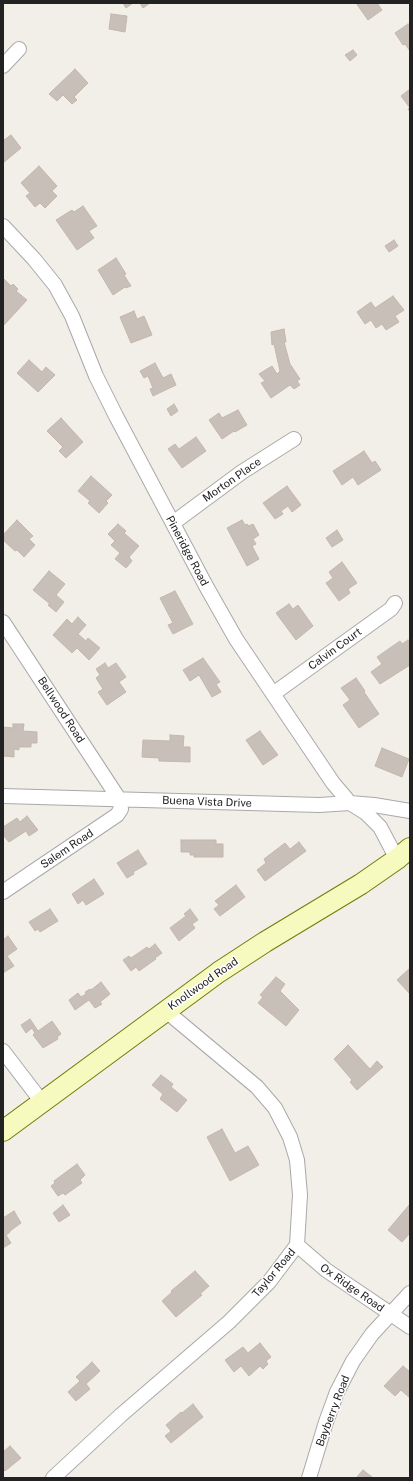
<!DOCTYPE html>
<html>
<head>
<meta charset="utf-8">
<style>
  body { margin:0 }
  #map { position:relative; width:413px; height:1481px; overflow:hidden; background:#f2efe9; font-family:"Public Sans",sans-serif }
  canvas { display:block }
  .frame { position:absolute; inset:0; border:4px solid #222; pointer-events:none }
</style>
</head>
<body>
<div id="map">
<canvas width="413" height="1481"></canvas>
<div class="frame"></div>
</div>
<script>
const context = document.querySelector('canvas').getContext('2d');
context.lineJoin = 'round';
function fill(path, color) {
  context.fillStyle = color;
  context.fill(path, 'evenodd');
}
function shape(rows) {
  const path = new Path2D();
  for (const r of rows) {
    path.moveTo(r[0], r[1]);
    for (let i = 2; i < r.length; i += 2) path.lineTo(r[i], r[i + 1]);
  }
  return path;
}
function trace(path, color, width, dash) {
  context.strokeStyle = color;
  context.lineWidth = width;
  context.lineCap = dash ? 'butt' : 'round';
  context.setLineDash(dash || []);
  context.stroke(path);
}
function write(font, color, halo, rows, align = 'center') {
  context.font = font + ' "Public Sans",sans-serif';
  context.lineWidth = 3;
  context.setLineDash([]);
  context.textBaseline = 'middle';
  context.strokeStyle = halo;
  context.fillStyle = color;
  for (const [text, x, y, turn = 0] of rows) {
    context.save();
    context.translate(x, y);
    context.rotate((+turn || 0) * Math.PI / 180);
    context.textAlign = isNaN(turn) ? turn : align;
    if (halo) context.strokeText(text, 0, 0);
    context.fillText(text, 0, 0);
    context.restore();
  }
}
const building = shape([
  [123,3,133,3,126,8,123,3],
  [140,3,150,3,143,8,140,3],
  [356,3,377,3,382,10,368,20,356,3],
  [111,14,127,16,125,32,109,29,111,14],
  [408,24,410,28,410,51,405,44,403,45,395,33,408,24],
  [353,50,357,55,350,61,345,55,353,50],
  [75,69,88,83,74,97,77,100,72,104,63,95,57,101,49,94,75,69],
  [410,89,410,112,408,109,410,108,401,96,410,89],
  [11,135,21,148,3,163,3,139,4,140,11,135],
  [39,166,57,186,52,191,57,196,45,208,40,203,35,207,26,196,30,193,21,183,39,166],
  [83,206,97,226,89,231,94,238,77,250,56,220,72,210,74,212,83,206],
  [394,240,398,246,389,252,385,246,394,240],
  [116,258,126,274,124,275,131,286,126,288,125,287,113,295,98,270,116,258],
  [3,278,11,286,13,284,18,289,16,291,27,300,3,326,3,278],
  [393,296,404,310,395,316,399,322,386,330,382,324,376,328,371,320,365,324,357,312,371,302,375,308,393,296],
  [134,311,137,319,144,316,152,335,131,343,120,317,134,311],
  [284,329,286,342,284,342,290,364,300,379,297,381,300,385,294,389,290,385,271,398,261,383,265,381,259,374,272,366,277,374,280,371,274,344,272,345,271,332,284,329],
  [29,360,42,372,46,367,55,375,38,392,17,373,29,360],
  [155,363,163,378,171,374,176,385,153,396,150,389,153,388,148,376,144,378,140,371,155,363],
  [174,404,178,411,171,416,167,409,174,404],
  [238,410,247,425,235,432,234,431,222,439,209,420,219,413,222,418,238,410],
  [61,418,83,442,66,458,59,451,63,447,47,431,61,418],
  [196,437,206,451,182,468,168,449,175,444,179,449,196,437],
  [364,451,372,463,375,461,381,470,358,485,353,477,342,485,333,471,364,451],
  [91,476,112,495,106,501,108,503,99,513,88,503,90,501,78,491,91,476],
  [287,486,301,505,292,512,288,506,281,511,283,514,275,519,263,503,287,486],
  [17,520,33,536,29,539,35,545,24,557,17,550,15,551,3,540,3,535,17,520],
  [242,520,245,525,247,524,249,526,253,524,259,535,253,539,256,544,252,546,259,559,247,566,227,528,242,520],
  [118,524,126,531,124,533,139,546,129,557,132,561,126,568,115,559,120,553,111,545,115,541,108,534,118,524],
  [337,530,343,540,332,547,326,538,337,530],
  [342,562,357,583,348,589,350,593,339,601,326,583,333,578,329,572,342,562],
  [49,571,65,584,56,595,64,602,56,612,48,605,50,604,33,590,49,571],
  [175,591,193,624,173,634,168,625,173,623,160,598,175,591],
  [289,604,293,609,298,605,313,626,296,640,276,613,289,604],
  [78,617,86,625,78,634,86,641,88,638,100,648,89,660,77,648,72,653,53,635,67,619,72,624,78,617],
  [408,640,410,642,410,665,380,684,371,672,382,664,377,657,400,641,402,644,408,640],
  [203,658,220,682,216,684,221,692,212,697,199,675,190,681,183,670,203,658],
  [105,663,108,668,116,663,126,677,119,682,126,692,107,705,98,692,103,689,96,678,100,675,96,669,105,663],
  [356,678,365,691,364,692,379,714,359,728,343,705,350,700,341,688,356,678],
  [13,724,24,724,23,731,37,732,37,743,31,743,31,747,19,747,19,750,14,749,14,757,3,756,3,727,13,728,13,724],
  [260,731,278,755,263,765,246,740,260,731],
  [170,735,184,736,183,747,190,747,190,762,159,761,159,758,142,757,143,740,170,741,170,735],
  [382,748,409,759,402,777,375,766,382,748],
  [27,816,38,830,29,836,26,831,9,842,3,835,3,827,17,818,20,822,27,816],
  [181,840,216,840,216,844,223,844,223,857,194,857,194,855,190,855,190,852,181,852,181,840],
  [299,842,306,851,265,881,257,870,266,863,264,859,285,843,290,849,299,842],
  [138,850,147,864,133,872,134,874,127,878,117,863,138,850],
  [94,879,104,894,86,905,83,900,78,904,72,894,94,879],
  [236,885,245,897,220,916,214,909,219,905,215,901,236,885],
  [50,909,58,921,40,932,38,929,35,931,29,922,50,909],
  [190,909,198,920,192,924,195,928,179,941,170,928,186,916,184,914,190,909],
  [8,936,17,949,7,956,14,966,3,973,3,940,8,936],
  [155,944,162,953,155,958,156,959,139,971,136,967,131,971,123,960,129,956,131,958,147,947,149,949,155,944],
  [410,968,410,994,397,980,410,968],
  [276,977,285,984,280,991,299,1010,286,1026,258,1003,263,997,260,995,276,977],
  [101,982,110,994,100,1002,102,1004,95,1008,89,1000,75,1010,69,1000,78,993,81,997,86,994,85,992,90,989,91,990,101,982],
  [30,1019,38,1031,52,1021,61,1034,57,1037,58,1039,43,1048,33,1035,35,1033,32,1028,26,1033,21,1025,30,1019],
  [348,1045,370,1069,377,1061,383,1067,357,1090,350,1082,352,1080,334,1059,348,1045],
  [161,1075,173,1084,171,1087,187,1100,177,1112,160,1099,163,1094,152,1085,161,1075],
  [222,1129,235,1153,248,1146,259,1165,230,1181,207,1137,222,1129],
  [77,1164,85,1175,80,1180,82,1183,65,1195,63,1193,58,1196,51,1186,55,1183,54,1181,77,1164],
  [410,1204,410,1233,402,1242,388,1230,410,1204],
  [63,1205,70,1215,59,1222,53,1213,63,1205],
  [14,1211,21,1223,10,1231,10,1232,6,1235,11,1243,3,1248,3,1218,14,1211],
  [195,1271,209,1286,200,1294,202,1295,176,1317,162,1301,172,1292,171,1291,195,1271],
  [260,1343,271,1357,266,1361,268,1364,263,1369,260,1366,249,1376,241,1366,234,1372,225,1360,243,1347,248,1353,260,1343],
  [92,1362,100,1371,86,1384,90,1389,76,1401,68,1392,80,1381,76,1377,92,1362],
  [403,1366,410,1372,410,1398,401,1390,395,1396,384,1386,403,1366],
  [193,1404,203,1417,171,1443,165,1436,171,1431,166,1425,181,1412,182,1413,193,1404],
  [10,1446,21,1458,5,1471,3,1469,3,1452,10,1446],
  [363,1470,372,1477,371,1478,356,1478,363,1470]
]);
fill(building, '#c7bfb8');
trace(building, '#c4b6ab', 1);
const minor = shape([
  [3,66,19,49],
  [3,226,34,259,55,285,72,316,96,376,116,416,206,586,236,639,333,783,350,803,366,813,380,827,397,859],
  [173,523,242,472,294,439],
  [3,622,119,799,121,809,117,815,3,892],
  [273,694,391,609,395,603],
  [3,796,319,805,350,803,374,805,410,811],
  [3,1051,42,1102],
  [297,1245,326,1270,410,1327],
  [53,1478,121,1415,229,1322,269,1282,297,1245,300,1195,297,1160,290,1137,275,1108,257,1087,166,1011],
  [309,1478,326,1422,337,1392,353,1361,372,1334,410,1293]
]);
const secondary = shape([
  [3,1131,219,972,265,942,361,884,397,859,410,848]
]);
trace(minor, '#a9a9a9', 16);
trace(secondary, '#707d05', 22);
trace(minor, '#fff', 14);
trace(secondary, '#f7fabf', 20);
write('11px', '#222', '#fff', [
  ["Morton Place",232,480,-35],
  ["Pineridge Road",187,551,62],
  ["Calvin Court",335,649,-36],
  ["Bellwood Road",61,710,57],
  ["Buena Vista Drive",207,802,2],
  ["Salem Road",67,849,-34],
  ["Knollwood Road",203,984,-35],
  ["Taylor Road",274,1273,-50],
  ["Ox Ridge Road",352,1288,35],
  ["Bayberry Road",333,1411,-69]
]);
</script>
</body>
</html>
